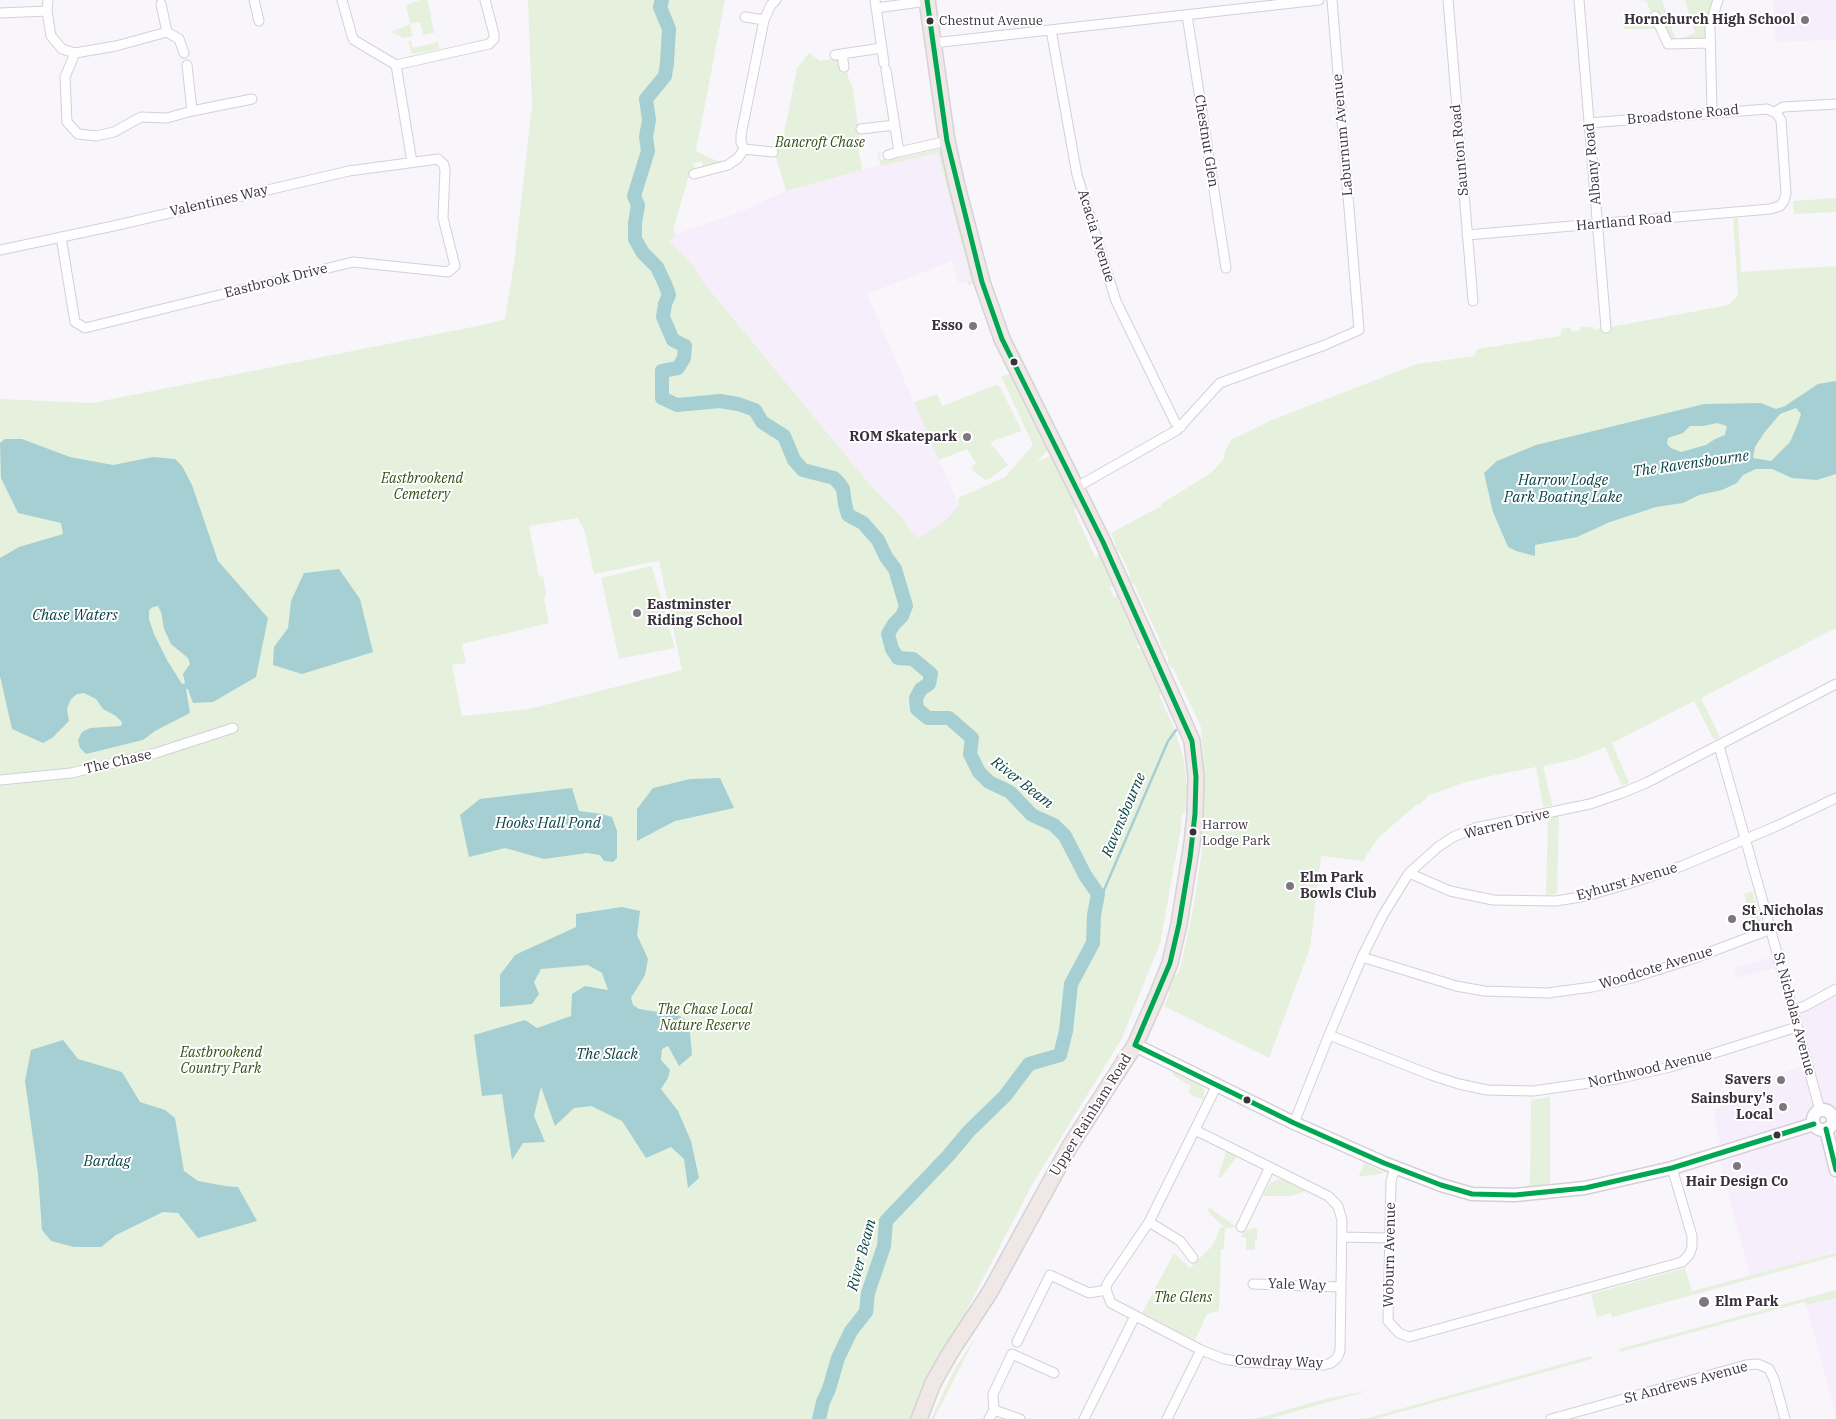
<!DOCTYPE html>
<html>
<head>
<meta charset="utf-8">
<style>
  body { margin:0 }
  canvas { display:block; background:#f8f6fa }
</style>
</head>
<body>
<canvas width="1836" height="1419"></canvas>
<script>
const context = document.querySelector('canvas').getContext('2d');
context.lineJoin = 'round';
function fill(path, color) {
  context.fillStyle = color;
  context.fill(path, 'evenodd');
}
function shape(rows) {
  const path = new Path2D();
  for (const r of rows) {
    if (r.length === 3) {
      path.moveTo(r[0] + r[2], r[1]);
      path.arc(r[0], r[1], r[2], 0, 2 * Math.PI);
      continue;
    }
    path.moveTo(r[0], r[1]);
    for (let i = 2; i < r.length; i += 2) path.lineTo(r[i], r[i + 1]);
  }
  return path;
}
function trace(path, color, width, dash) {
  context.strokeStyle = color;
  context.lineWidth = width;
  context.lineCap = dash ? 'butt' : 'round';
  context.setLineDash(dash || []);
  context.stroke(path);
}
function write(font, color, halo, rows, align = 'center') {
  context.font = font + ' "IBM Plex Serif",serif';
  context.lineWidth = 4;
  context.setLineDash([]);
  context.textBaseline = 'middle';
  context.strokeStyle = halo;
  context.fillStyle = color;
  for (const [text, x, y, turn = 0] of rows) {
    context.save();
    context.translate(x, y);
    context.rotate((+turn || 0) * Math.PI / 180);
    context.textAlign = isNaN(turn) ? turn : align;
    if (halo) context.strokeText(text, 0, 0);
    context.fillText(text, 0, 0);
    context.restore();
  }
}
fill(shape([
  [1773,0,1836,0,1836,40,1775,42],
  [938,152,971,281,959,284,952,261,867,294,961,510,916,541,670,241,676,234,745,210,786,191,862,170],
  [1772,957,1775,968,1736,978,1733,968],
  [1836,995,1836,1108,1835,1109,1822,1102,1799,1019,1801,1013],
  [1804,1065,1815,1103,1806,1122,1721,1145,1714,1123,1717,1122,1713,1109,1754,1097,1750,1084],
  [1810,1131,1822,1138,1836,1187,1836,1252,1750,1276,1719,1159],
  [1836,1298,1836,1415,1806,1305]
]), '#f7eefc');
fill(shape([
  [420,0,428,0,434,33,423,35,420,22,410,24,413,36,404,38,391,32,410,24,406,5],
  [528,0,725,0,696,151,715,160,725,162,705,168,701,161,693,164,695,168,693,171,690,172,673,230,676,234,670,241,694,267,704,283,871,486,902,517,912,533,919,538,945,521,959,505,958,498,1005,477,1033,445,1001,376,1013,374,1049,449,1037,462,1056,453,1080,503,1074,510,1096,559,1097,556,1101,554,1119,591,1116,592,1112,586,1110,588,1114,598,1121,592,1142,639,1137,647,1145,653,1162,693,1159,695,1174,728,1184,760,1187,789,1185,812,1182,814,1181,828,1160,944,1121,1040,1033,1183,910,1419,0,1419,0,399,92,403,487,324,505,319,514,263,532,106],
  [578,518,585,532,594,574,659,561,682,670,529,709,462,716,452,665,466,663,462,644,549,623,544,600,546,594,543,576,539,577,529,526],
  [1639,0,1662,0,1676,41,1695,33,1685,0,1712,0,1715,3,1706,23,1705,37,1703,39,1699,41,1670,41,1657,10,1651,12,1646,1],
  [1654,20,1657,29,1624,29,1623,22],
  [408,41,411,41,413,48,438,42,439,49,412,54],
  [809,53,820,61,837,58,847,69,848,77,853,89,860,139,857,140,862,170,786,191,775,154,776,148,781,149,797,68],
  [934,150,939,150,943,154,946,176,975,283,968,285,968,282,971,280,938,153,881,166,877,153,884,152,879,154,881,160,886,159,887,161],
  [1836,198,1836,212,1794,214,1793,201],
  [1733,218,1738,218,1741,272,1836,266,1836,628,1701,698,1720,737,1714,740,1694,701,1612,743,1629,783,1622,786,1605,747,1576,759,1543,766,1552,805,1543,807,1536,767,1495,775,1463,783,1427,796,1427,798,1420,804,1416,805,1377,839,1363,861,1321,856,1310,948,1269,1058,1166,1007,1164,1007,1170,993,1168,989,1170,977,1178,974,1181,966,1194,904,1202,850,1204,772,1201,727,1173,668,1171,668,1168,663,1168,658,1165,650,1162,651,1159,638,1134,584,1132,584,1129,578,1130,574,1119,551,1116,551,1116,545,1111,533,1161,506,1161,504,1211,473,1223,460,1226,449,1231,440,1272,420,1417,364,1475,356,1477,349,1560,336,1562,329,1570,327,1572,332,1580,330,1580,327,1593,327,1594,330,1729,305,1738,295],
  [996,385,1000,387,1022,431,990,442,1008,465,989,479,985,480,973,471,972,466,976,463,967,449,939,460,914,402,937,394,942,406],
  [652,566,675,648,619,659,601,578],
  [1559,815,1557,894,1546,895,1548,817],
  [1752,891,1761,921,1758,926,1742,932,1740,926,1752,923,1744,894],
  [1171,1071,1200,1085,1205,1091,1203,1100,1188,1093,1191,1086,1174,1076],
  [1550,1097,1550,1184,1526,1187,1530,1184,1531,1100],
  [1226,1151,1237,1157,1221,1177,1218,1177],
  [1365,1163,1385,1173,1358,1177],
  [1278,1179,1283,1180,1305,1191,1292,1196,1263,1196,1270,1183],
  [1210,1208,1235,1226,1232,1228,1225,1228,1224,1249,1221,1249,1219,1311,1207,1314,1195,1340,1142,1313,1174,1253,1190,1268,1212,1246,1221,1227,1225,1228,1212,1216,1207,1209],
  [1255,1227,1257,1230,1257,1239,1255,1240,1255,1250,1246,1250,1246,1238,1241,1237,1243,1232],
  [1835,1253,1836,1256,1612,1317,1611,1313,1597,1317,1591,1294,1685,1268,1692,1291],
  [1836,1290,1836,1298,1806,1305,1804,1302,1620,1352,1619,1349],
  [975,1338,934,1419,931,1419,954,1370],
  [1591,1356,1592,1359,1375,1419,1364,1419],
  [1371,1390,1269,1419,1255,1419,1325,1399]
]), '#e5f1dd');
fill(shape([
  [1836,381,1836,474,1817,480,1792,478,1772,469,1756,469,1743,475,1737,483,1722,490,1699,495,1683,503,1656,507,1610,522,1577,537,1535,545,1535,556,1516,551,1508,547,1493,512,1484,473,1497,461,1536,445,1704,404,1761,403,1776,409,1785,406,1818,384],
  [1796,408,1801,414,1797,426,1790,442,1771,461,1753,458,1755,447,1764,433,1780,414],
  [1717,423,1727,426,1725,435,1715,439,1706,445,1681,452,1671,448,1667,444,1668,438,1683,433,1690,426,1703,426],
  [5,439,22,439,70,457,113,465,153,457,175,459,182,466,192,485,218,561,268,618,256,677,213,702,193,703,188,689,186,689,190,713,155,731,143,740,86,754,80,748,78,740,82,732,90,728,121,726,122,722,116,716,103,709,96,699,84,693,77,694,71,699,67,709,69,721,52,738,43,743,12,729,0,676,0,558,19,547,63,534,61,523,18,513,1,478,0,443],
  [158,606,161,612,164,629,171,644,188,658,190,664,183,674,185,683,182,684,167,660,154,634,149,619,149,610,153,607],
  [339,569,360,599,373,652,302,674,273,665,274,647,288,628,291,601,304,573],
  [720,778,734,808,675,821,637,841,637,809,653,788,690,779],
  [572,788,579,811,602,814,612,817,617,831,617,858,613,862,604,861,600,855,587,853,544,859,505,848,469,857,460,815,480,799],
  [622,907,640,911,637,935,648,959,645,975,631,998,633,1005,639,1009,678,1015,689,1022,692,1055,679,1066,668,1046,662,1049,661,1060,670,1070,668,1078,661,1089,678,1111,691,1141,699,1178,688,1188,684,1159,671,1147,646,1158,622,1121,591,1106,574,1108,555,1126,541,1087,534,1116,545,1142,523,1143,512,1160,502,1094,482,1096,474,1035,525,1020,537,1028,571,1016,572,994,585,986,608,990,602,973,588,965,541,969,534,982,539,994,532,1004,500,1007,500,975,515,955,576,927,576,914],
  [63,1040,78,1059,122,1072,140,1102,165,1110,175,1118,184,1171,198,1181,225,1186,238,1187,257,1221,198,1238,178,1213,163,1212,116,1235,101,1247,74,1247,51,1241,42,1230,38,1174,25,1081,31,1050]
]), '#a5cfd3');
trace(shape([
  [1095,911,1168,741,1176,730]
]), '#a5cfd3', 2.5);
trace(shape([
  [662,0,660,7,669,29,667,63,665,76,646,99,649,120,646,137,648,151,634,196,638,205,635,223,635,239,643,253,657,267,665,284,669,295,665,304,663,317,673,340,685,346,684,358,678,368,662,371,662,398,677,405,720,401,738,404,755,410,762,422,784,436,794,460,803,470,834,478,839,483,843,489,845,504,848,515,863,523,878,540,886,557,895,569,906,606,902,616,894,624,888,634,892,649,898,658,913,659,931,674,929,684,921,689,916,698,917,709,928,718,949,718,972,738,970,754,979,772,989,782,1010,792,1032,815,1054,825,1065,836,1085,875,1098,894,1094,915,1093,943,1071,984,1066,1031,1060,1055,1029,1064,1005,1096,969,1131,948,1156,886,1221,884,1246,868,1293,866,1312,851,1331,838,1358,829,1389,823,1402,819,1419]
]), '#a5cfd3', 14);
const street = shape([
  [48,0,47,11,51,36,62,49,75,53,116,46,167,32,179,39,184,53],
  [254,0,259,21],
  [342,0,352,36,354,40,396,65,489,44,494,39,494,34,485,0],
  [875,0,884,63],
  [1448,0,1473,301],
  [1579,0,1606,328],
  [161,4,167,32],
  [876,8,927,1],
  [0,13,47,11],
  [1187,15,1226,268],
  [1655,16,1668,44,1710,43],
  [745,17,764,20],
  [1051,30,1077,175,1116,301,1175,422,1181,427],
  [933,43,1319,0],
  [75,53,65,77,67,122,78,134,96,136,114,132,141,117,167,118,192,111,252,99],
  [842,54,844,67],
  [835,55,882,48],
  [187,65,192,111],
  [396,65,412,162],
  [886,70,899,152,947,141],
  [1712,112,1710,26,1718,0],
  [1776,113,1778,110,1783,107,1836,104],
  [861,129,895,125],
  [744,149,773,152],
  [888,155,899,152],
  [694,174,728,165,738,158,744,149,741,142,741,135,764,20,771,5,776,0],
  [1467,235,1770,209,1780,206,1784,201,1786,193,1781,120,1776,113,1767,109,1589,123],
  [0,250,118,225,349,171,438,159,444,165,445,171,443,218,455,266,448,272,353,262,85,328,75,322,61,237],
  [1077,487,1177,430,1220,383,1325,345,1359,330,1332,0],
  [1719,746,1763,902,1820,1110],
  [0,780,71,773,156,753,233,728],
  [1409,873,1450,891,1493,900,1556,901,1586,896,1628,884,1682,866,1779,825,1836,798],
  [1362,957,1456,986,1484,991,1548,993,1592,987,1632,978,1692,959,1771,929],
  [1793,1010,1805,1006,1836,989],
  [1329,1035,1431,1075,1459,1084,1487,1090,1533,1091,1617,1079,1670,1067,1797,1027],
  [1294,1123,1329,1035,1362,957,1383,915,1409,873,1438,847,1453,837,1475,828,1590,804,1622,793,1646,783,1836,684],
  [1195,1130,1328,1196,1338,1206,1342,1220,1340,1351,1337,1358,1331,1363,1324,1365,1241,1362,1224,1359,1201,1350,1111,1303,1106,1290,1107,1284,1149,1222,1217,1085],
  [1395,1168,1391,1181,1388,1321,1399,1333,1409,1337,1682,1262,1689,1255,1692,1247,1692,1236,1672,1168],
  [1149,1222,1180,1241,1193,1258],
  [1241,1227,1270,1167],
  [1342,1237,1390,1238],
  [1253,1284,1341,1287],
  [1017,1342,1050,1275,1089,1293,1106,1290],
  [994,1410,993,1394,1012,1354,1054,1373],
  [989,1419,994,1410,1020,1419],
  [1084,1419,1135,1316],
  [1167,1419,1201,1350],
  [1551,1419,1746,1365,1758,1364,1769,1369,1774,1379,1785,1419]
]);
const secondary = shape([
  [1135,1045,1294,1123,1384,1163,1441,1185,1472,1194,1515,1195,1585,1188,1672,1168,1814,1124],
  [1823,1120,10],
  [1826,1129,1836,1170]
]);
const primary = shape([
  [919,1419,933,1383,950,1353,990,1292,1070,1146,1135,1045,1156,998,1170,963,1179,924,1192,843,1195,814,1196,777,1192,741,1186,727,1103,542,1002,339,982,282,957,186,947,141,927,0]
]);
trace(street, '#d4d0d7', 11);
trace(secondary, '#d4d0d7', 15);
trace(primary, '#d5d3d6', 18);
trace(street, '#fefefe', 9);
trace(secondary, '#fefefe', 12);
trace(primary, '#f0e8e7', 15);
trace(shape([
  [927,0,947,141,982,282,1002,339,1103,542,1192,741,1196,777,1195,814,1190,858,1179,924,1170,963,1135,1045],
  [1135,1045,1294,1123,1384,1163,1441,1185,1472,1194,1515,1195,1585,1188,1672,1168,1814,1124],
  [1826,1129,1836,1170]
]), '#00a651', 5);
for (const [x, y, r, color] of [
  [1805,20,5,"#7c767e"],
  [930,21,4.5,"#39313c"],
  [973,326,5,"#7c767e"],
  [1014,362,4.5,"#39313c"],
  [967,437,5,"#7c767e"],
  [637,613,5,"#7c767e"],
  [1193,832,4.5,"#39313c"],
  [1290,886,5,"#7c767e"],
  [1732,919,5,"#7c767e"],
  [1781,1080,5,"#7c767e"],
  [1247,1100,4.5,"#39313c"],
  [1783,1107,5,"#7c767e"],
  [1777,1135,4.5,"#39313c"],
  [1737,1166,5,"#7c767e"],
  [1704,1302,6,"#7c767e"]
]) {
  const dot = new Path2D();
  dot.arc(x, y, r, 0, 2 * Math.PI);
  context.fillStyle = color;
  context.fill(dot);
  trace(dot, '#fff', 2);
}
write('13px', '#39313c', '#fff', [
  ["Chestnut Avenue",939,21],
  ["Harrow",1202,825],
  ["Lodge Park",1202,841]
], 'left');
write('bold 14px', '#39313c', '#fff', [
  ["Hornchurch High School",1795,20],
  ["Esso",963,326],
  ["ROM Skatepark",957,437],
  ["Eastminster",647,605,"left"],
  ["Riding School",647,621,"left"],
  ["Elm Park",1300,878,"left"],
  ["Bowls Club",1300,894,"left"],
  ["St .Nicholas",1742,911,"left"],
  ["Church",1742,927,"left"],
  ["Savers",1771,1080],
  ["Sainsbury's",1773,1099],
  ["Local",1773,1115],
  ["Hair Design Co",1737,1182,"center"],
  ["Elm Park",1715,1302,"left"]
], 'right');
write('14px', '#39313c', '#fff', [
  ["Broadstone Road",1683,115,-5],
  ["Laburnum Avenue",1343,135,-95],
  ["Chestnut Glen",1206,141,81],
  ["Saunton Road",1460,150,-95],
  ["Albany Road",1593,164,-95],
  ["Valentines Way",219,201,-13],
  ["Hartland Road",1624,222,-5],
  ["Acacia Avenue",1096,236,73],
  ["Eastbrook Drive",276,281,-14],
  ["The Chase",118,762,-13],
  ["Warren Drive",1507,824,-14],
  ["Eyhurst Avenue",1627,882,-16],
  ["Woodcote Avenue",1656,968,-17],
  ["St Nicholas Avenue",1794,1014,75],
  ["Northwood Avenue",1650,1069,-13],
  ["Upper Rainham Road",1091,1115,-58],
  ["Woburn Avenue",1390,1255,-89],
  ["Yale Way",1297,1285,2],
  ["Cowdray Way",1279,1362,2],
  ["St Andrews Avenue",1686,1383,-15]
]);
write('italic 14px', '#314f13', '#fff', [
  ["Bancroft Chase",820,143],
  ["Eastbrookend",422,479],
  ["Cemetery",422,495],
  ["The Chase Local",705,1010],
  ["Nature Reserve",705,1026],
  ["Eastbrookend",221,1053],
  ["Country Park",221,1069],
  ["The Glens",1183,1298]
]);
write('italic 15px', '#084346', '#fff', [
  ["The Ravensbourne",1691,464,-8],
  ["Harrow Lodge",1563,481],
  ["Park Boating Lake",1563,498],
  ["Chase Waters",75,616],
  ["River Beam",1022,783,38],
  ["Ravensbourne",1124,815,-67],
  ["Hooks Hall Pond",548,824],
  ["The Slack",607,1055],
  ["Bardag",107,1162],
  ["River Beam",862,1255,-75]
]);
</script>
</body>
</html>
